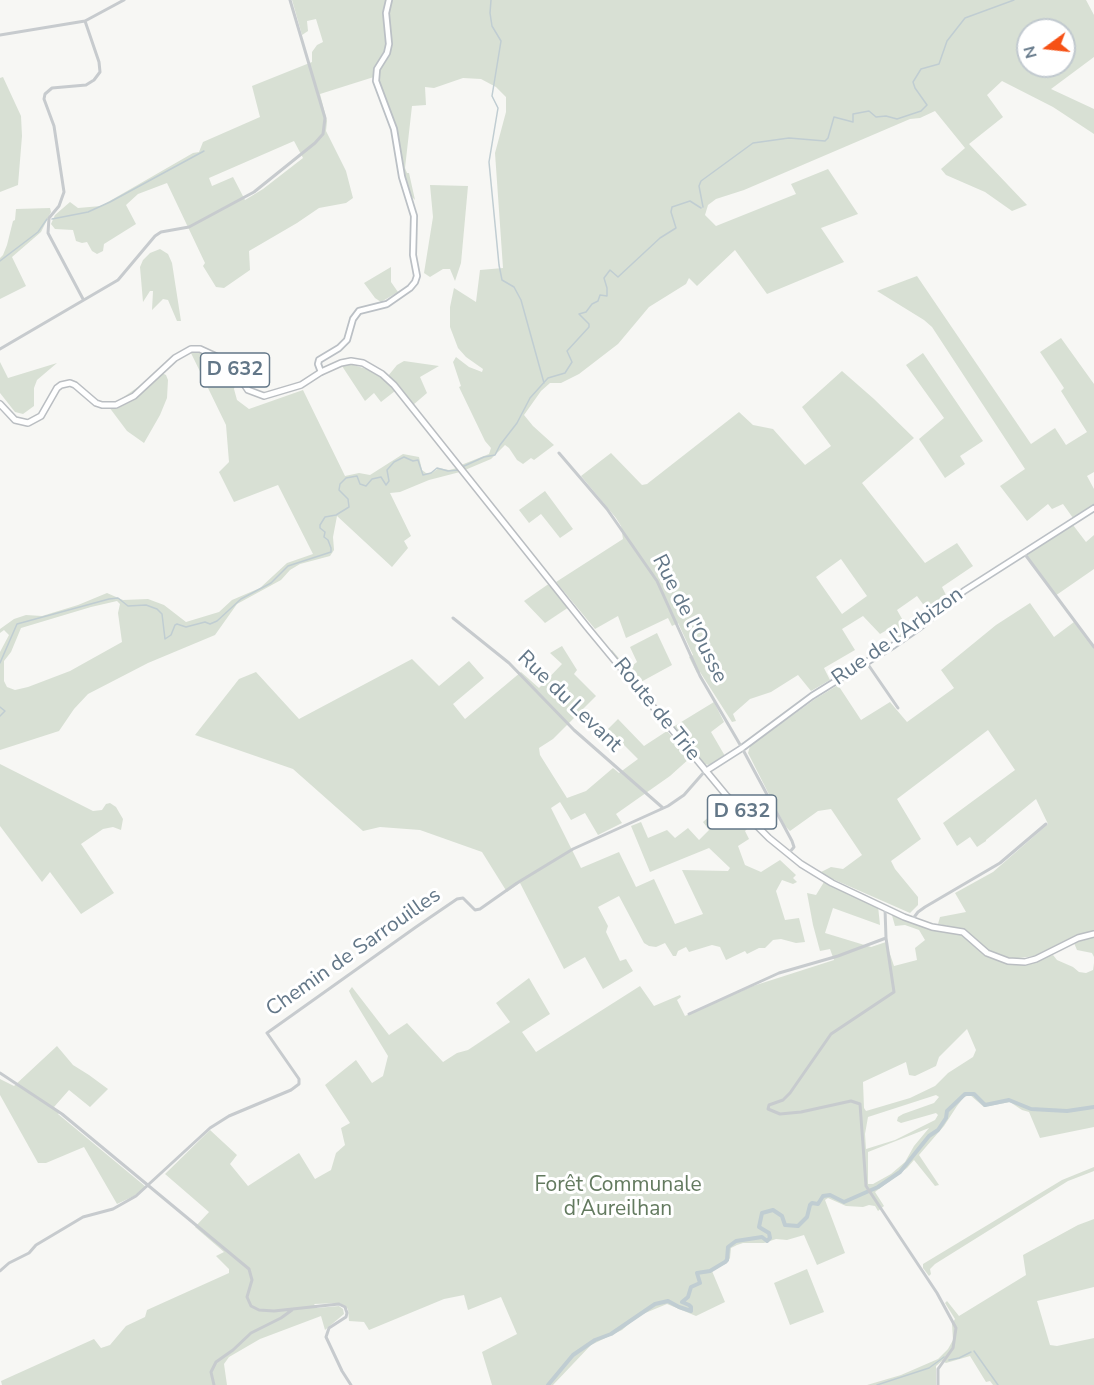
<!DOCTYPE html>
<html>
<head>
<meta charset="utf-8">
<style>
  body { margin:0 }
  #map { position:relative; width:1094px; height:1385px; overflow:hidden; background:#f7f7f4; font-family:"Nunito Sans",sans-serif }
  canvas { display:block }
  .north { position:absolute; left:1016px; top:18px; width:60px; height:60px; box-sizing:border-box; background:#fff; border:2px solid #c1c9cf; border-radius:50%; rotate:255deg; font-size:16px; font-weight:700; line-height:24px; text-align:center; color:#637788 }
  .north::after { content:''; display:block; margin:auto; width:21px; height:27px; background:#f65115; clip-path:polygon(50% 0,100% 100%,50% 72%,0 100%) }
</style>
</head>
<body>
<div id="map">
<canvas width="1094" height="1385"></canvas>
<div class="north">N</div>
</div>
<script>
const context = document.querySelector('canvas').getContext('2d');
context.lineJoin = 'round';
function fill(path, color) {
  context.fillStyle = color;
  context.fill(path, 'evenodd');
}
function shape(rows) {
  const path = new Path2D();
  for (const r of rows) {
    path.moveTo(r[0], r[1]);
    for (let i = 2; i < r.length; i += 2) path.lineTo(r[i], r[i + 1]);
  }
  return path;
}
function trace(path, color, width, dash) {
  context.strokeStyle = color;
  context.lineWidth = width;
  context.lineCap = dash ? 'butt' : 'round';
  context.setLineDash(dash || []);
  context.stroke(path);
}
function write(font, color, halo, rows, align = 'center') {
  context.font = font + ' "Nunito Sans",sans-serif';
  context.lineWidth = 6;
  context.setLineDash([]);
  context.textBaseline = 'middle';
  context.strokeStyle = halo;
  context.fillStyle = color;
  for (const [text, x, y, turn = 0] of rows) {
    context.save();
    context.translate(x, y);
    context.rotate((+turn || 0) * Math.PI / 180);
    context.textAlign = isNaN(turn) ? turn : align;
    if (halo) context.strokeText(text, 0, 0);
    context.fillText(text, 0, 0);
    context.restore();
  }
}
fill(shape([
  [292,0,1086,0,1094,15,1094,57,1051,89,1094,109,1094,134,1053,107,1002,81,987,95,1003,117,969,144,1027,205,1012,211,985,192,946,175,941,169,965,148,935,111,920,118,910,119,744,190,716,199,708,205,705,215,716,226,796,194,791,184,828,169,858,214,821,228,844,262,767,294,735,250,697,286,689,278,686,284,649,307,618,344,579,374,561,383,550,383,541,391,524,415,533,426,554,445,534,460,531,458,523,464,517,460,509,448,505,445,491,459,465,470,461,465,489,454,491,448,485,441,459,387,461,386,453,362,456,357,469,367,482,372,483,369,466,357,458,348,450,327,450,307,454,288,476,302,480,270,503,268,495,153,506,112,506,97,496,87,481,79,463,78,434,88,425,87,426,105,412,106,405,168,407,173,409,173,415,200,411,196,403,168,394,119,383,97,377,76,320,94,327,121,326,131,346,171,353,198,346,203,319,208,297,223,249,251,250,270,224,288,216,287,203,266,205,263,167,183,138,194,126,205,136,224,104,244,103,251,97,254,92,251,87,242,82,243,76,241,73,230,55,229,51,224,55,215,70,202,78,208,101,206,193,153,199,152,203,142,260,117,252,86,312,62,312,52,317,45,323,42,316,19,307,21,308,31,302,35],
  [1028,30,1064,30,1064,66,1028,66],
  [294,141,303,158,263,189,245,200,233,177,212,186,209,178],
  [3,77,21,116,22,136,18,185,0,192,0,78],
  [430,185,468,186,461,263,455,281,450,269,443,269,430,277,424,273,433,217],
  [50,208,51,212,41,232,12,257,26,286,0,299,0,258,3,255,7,245,13,221,15,220,16,209],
  [160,249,168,254,172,263,181,321,177,321,168,300,163,299,152,310,153,291,150,291,143,302,140,267,143,260,150,253],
  [391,267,391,282,398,292,381,302,375,298,364,283],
  [917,276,1031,444,1055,428,1066,445,1087,432,1061,391,1064,388,1040,352,1061,338,1094,384,1094,472,1087,476,1094,489,1094,504,1073,518,1063,504,1052,509,1048,504,1027,521,1000,486,1025,469,932,327,924,320,877,291],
  [197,351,207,353,230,368,237,379,234,389,237,400,249,409,303,390,345,476,359,473,370,475,403,454,419,457,422,470,426,473,430,474,439,468,449,470,457,468,460,472,429,480,400,492,390,493,411,536,404,541,408,548,392,567,337,516,333,537,334,550,330,556,300,564,290,570,281,580,237,604,215,635,148,663,88,694,74,709,59,731,0,750,0,652,9,635,4,630,0,633,0,629,14,619,26,615,42,616,78,605,107,593,123,600,148,599,164,605,186,622,219,612,232,600,260,588,287,563,313,554,278,485,234,502,219,472,229,462,226,425,191,353],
  [117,601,120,604,118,613,122,642,70,671,28,687,15,690,7,687,4,681,4,661,11,652,21,628,91,607],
  [923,353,983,441,960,456,965,464,945,478,919,439,944,418,906,365],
  [404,361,439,366,420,377,427,393,413,405,388,376,397,365],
  [0,362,8,378,57,363,37,380,34,388,34,406,23,414,15,412,0,393],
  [350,364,373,371,385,379,395,391,381,402,374,393,365,401,342,366],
  [842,371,874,399,914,438,862,483,925,563,957,543,973,566,942,587,948,599,931,615,917,596,897,610,909,631,895,641,887,630,880,634,863,616,842,629,855,650,824,668,830,680,811,691,798,675,771,692,750,699,733,714,736,721,732,722,700,672,697,673,689,657,693,655,678,623,672,626,668,618,626,638,618,616,595,629,556,582,623,539,621,526,616,518,581,476,611,453,642,485,647,484,739,412,753,425,773,429,805,465,831,446,802,407],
  [841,559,867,596,842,614,816,577],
  [162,373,166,375,168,380,167,398,160,415,144,443,127,431,109,407,154,376],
  [545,491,573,529,560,538,541,514,529,523,519,510],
  [1073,525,1086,542,1094,535,1094,569,1055,596,1025,555],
  [550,583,569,607,545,623,524,601],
  [1030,603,1054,637,1074,622,1094,648,1094,932,1036,956,1010,959,1000,957,990,951,962,929,938,924,940,917,966,912,955,893,993,872,1048,824,1036,799,986,840,986,841,977,847,970,837,957,846,943,823,1015,770,988,730,897,799,921,839,891,861,895,869,918,897,918,905,910,913,819,873,831,867,843,869,862,855,831,809,818,811,790,831,785,826,748,753,750,746,815,699,838,685,861,720,890,702,907,722,954,688,941,670,996,625],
  [657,633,672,665,639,683,651,698,649,699,610,651,612,650,628,669,637,662,630,647],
  [562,646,577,670,574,674,596,696,553,739,539,748,540,755,567,798,586,791,613,768,619,773,638,759,608,729,618,719,644,746,667,731,690,758,670,776,616,814,622,823,598,835,585,813,571,820,560,802,551,808,581,868,619,852,636,887,654,879,675,924,703,914,682,870,728,871,730,868,709,848,650,872,631,826,641,822,648,838,667,830,675,838,688,828,699,840,709,830,703,822,713,813,707,806,722,793,751,825,745,831,749,839,738,846,745,865,761,872,780,860,796,875,793,878,797,882,793,884,782,880,776,891,785,920,799,918,805,942,796,943,781,939,773,940,765,948,759,948,747,954,745,951,726,960,720,947,712,945,689,952,686,947,678,951,676,956,673,956,665,943,656,947,649,946,644,943,619,896,598,907,608,926,606,932,620,961,626,959,633,971,603,989,585,957,564,969,520,883,507,892,482,852,420,830,380,827,363,831,293,769,195,735,239,679,256,672,299,719,412,659,439,686,469,661,484,678,453,704,465,719,521,672,539,688,562,664,550,653],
  [714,702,724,722,711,732,725,756,709,765,704,764,700,760,673,727],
  [0,764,93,811,102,810,106,804,110,803,116,807,123,819,121,830,113,827,103,829,81,844,114,893,81,914,50,872,42,882,0,826],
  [824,882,878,906,880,925,833,908,825,933,871,947,886,942,894,966,917,960,915,948,925,940,919,930,905,925,895,926,891,912,962,935,990,956,1000,961,1013,964,1032,961,1053,955,1057,960,1073,967,1079,972,1086,973,1093,970,1094,963,1094,1127,1040,1138,1029,1112,1022,1110,1010,1102,984,1107,970,1095,964,1097,957,1106,944,1126,919,1155,939,1185,935,1186,914,1160,907,1168,875,1192,884,1206,878,1211,875,1206,869,1205,863,1207,846,1206,828,1198,825,1200,845,1253,817,1265,804,1235,787,1240,776,1239,764,1243,743,1243,737,1245,731,1248,730,1258,727,1263,712,1271,725,1302,696,1316,667,1304,638,1316,622,1330,591,1345,553,1385,492,1385,482,1352,517,1334,501,1297,468,1310,464,1295,444,1299,369,1330,364,1322,349,1321,348,1309,340,1303,314,1304,317,1308,339,1306,343,1309,344,1314,325,1330,321,1316,260,1339,229,1357,224,1364,227,1385,2,1385,1,1381,94,1339,101,1348,110,1345,126,1326,145,1317,147,1310,229,1273,229,1269,216,1256,224,1252,195,1227,209,1212,165,1174,210,1130,237,1155,230,1164,248,1186,299,1153,315,1179,331,1170,336,1153,345,1145,341,1128,350,1123,325,1085,356,1060,372,1083,383,1076,388,1056,352,997,349,991,352,987,389,1035,407,1023,443,1062,457,1053,468,1050,510,1022,496,1003,529,978,550,1014,522,1032,536,1052,640,986,654,1006,680,995,681,997,677,1000,685,1016,753,986,834,960,830,949,820,951,813,925,807,893,816,895],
  [967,1029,976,1050,973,1057,948,1073,935,1086,910,1098,866,1111,864,1108,863,1082,906,1062,909,1075,915,1076,936,1066,939,1057],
  [936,1095,939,1097,934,1103,903,1114,898,1117,897,1121,901,1123,936,1113,938,1115,935,1120,895,1140,866,1149,865,1134,868,1117],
  [929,1128,914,1146,905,1162,891,1174,873,1184,868,1184,868,1152],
  [1094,937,1094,957,1092,953,1077,950,1074,943],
  [57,1046,73,1065,89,1075,108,1089,90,1107,69,1090,54,1107,60,1112,58,1114,146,1187,134,1196,117,1204,84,1147,46,1163,38,1163,0,1095,0,1079,14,1086],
  [1094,1167,1094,1171,1068,1181,935,1264,930,1269,931,1274,929,1276,923,1268,923,1264,1062,1180],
  [1094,1219,1094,1287,1037,1301,1050,1345,1057,1346,1094,1338,1094,1385,993,1385,990,1381,986,1382,970,1356,946,1363,942,1361,936,1366,936,1385,867,1385,901,1375,938,1359,948,1349,953,1340,952,1324,955,1319,945,1303,947,1301,959,1316,1026,1275,1023,1255,1078,1225],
  [807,1269,824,1312,790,1325,774,1283]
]), '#d8e0d4');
trace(shape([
  [491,0,490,13,492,26,501,41,492,96,498,108,489,162,499,265,502,280,514,287,521,300,544,383],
  [703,207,699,186,701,181,753,143,789,138,825,141,828,138,834,117,853,122,853,114,869,111,876,117,886,116,897,119,921,111,927,105,915,88,913,82,921,69,939,64,947,41,965,18,1014,0],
  [52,219,88,212,110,202,204,151],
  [0,261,38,232,47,219],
  [462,467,484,457,495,455,500,445,517,423,530,398,548,378,565,373,572,362,567,351,589,327,589,324,579,314,586,312,592,304,598,301,600,295,607,296,607,288,604,278,610,270,618,277,660,238,676,228,671,212,672,207,690,201,701,208],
  [0,663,17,624,109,599,118,598,128,606,146,605,157,609,162,614,165,639,171,635,175,625,177,624,186,627,205,622,210,624,217,621,241,599,271,583,288,566,331,552,331,548,328,540,324,537,325,532,320,528,320,525,325,517,336,515,349,507,348,499,339,490,340,484,346,478,357,476,360,484,366,486,372,479,381,477,386,485,389,481,387,470,394,462,404,457,413,461,418,460,423,475,431,473,437,468,448,471,459,470],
  [0,707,5,711,0,716],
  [974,1351,998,1385],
  [949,1360,959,1358,971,1352],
  [877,1385,929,1368,944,1357]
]), '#c0cdd2', 1.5);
trace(shape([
  [548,1385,573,1355,595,1340,611,1334,655,1304,668,1301,679,1307,691,1311,691,1307,689,1305,682,1302,688,1297,691,1287,700,1283,697,1273,710,1271,725,1262,727,1260,728,1247,736,1241,762,1237,767,1241,770,1238,769,1233,759,1227,762,1213,773,1210,782,1216,785,1225,798,1226,807,1217,810,1205,812,1203,818,1204,823,1196,830,1195,844,1202,878,1187,900,1172,929,1136,938,1130,946,1118,947,1111,965,1094,974,1094,985,1105,1009,1100,1031,1109,1067,1111,1094,1107]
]), '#c0cdd2', 4);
const secondary = shape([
  [321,372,318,364,319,360,339,348,347,340,353,319,359,311,387,304,410,288,415,282,417,276,413,255,414,216,402,177,394,129,376,81,377,69,387,53,389,44,386,13,389,0],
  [706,771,742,748,812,696,894,645,920,627,964,591,1094,508]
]);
const primary = shape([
  [0,404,15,420,28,423,41,416,57,388,61,385,70,383,75,385,96,403,102,405,116,405,134,396,175,358,191,349,200,349,224,360,236,372,248,390,264,396,301,385,321,372,341,363,351,361,363,363,382,374,394,385,587,627,726,795,769,838,801,864,832,883,904,917,932,927,963,932,987,953,1008,961,1025,962,1036,959,1078,938,1094,934]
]);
trace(secondary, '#bbc0c5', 8);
trace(primary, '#babec2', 8);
trace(shape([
  [0,35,85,21,124,0],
  [83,299,48,233,49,218,59,206,64,192,54,126,44,99,45,94,52,88,86,85,94,80,100,72,99,62,85,21],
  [0,349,118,280,155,236,161,232,189,227,254,192,315,143,323,134,325,118,290,0],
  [559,453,607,509,657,581,700,676,742,748,792,841,794,847,789,853],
  [1024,553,1094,647],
  [453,618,509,663,574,730,663,808],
  [867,663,898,708],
  [912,920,918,912,925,907,1000,863,1046,824],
  [886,938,894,992,831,1034,790,1093,783,1100,769,1105,768,1109,780,1114,801,1112,851,1101,860,1104,866,1186,937,1293,956,1328,953,1348,938,1369,938,1385],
  [689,1014,779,973,838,956,886,938,885,909],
  [0,1073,62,1114,249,1269,252,1280,247,1297,251,1306,259,1310,274,1311,339,1304,345,1307,347,1313,346,1317,329,1328,326,1337,342,1371,351,1385],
  [0,1271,9,1263,29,1253,36,1245,83,1217,113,1209,136,1196,210,1128,229,1116,291,1090,299,1084,299,1079,267,1033,416,927,457,899,463,898,475,910,480,909,517,883,573,849,668,806,684,795,705,771],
  [214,1385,211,1372,216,1362,233,1350,251,1333,281,1318,292,1310]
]), '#c7cbce', 3);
trace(secondary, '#fff', 4.5);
trace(primary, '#fff', 5);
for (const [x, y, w] of [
  [235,370,69],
  [742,812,69]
]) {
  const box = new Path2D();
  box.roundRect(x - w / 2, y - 17, w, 34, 4.5);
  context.fillStyle = '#fff';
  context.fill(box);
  trace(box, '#637788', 1.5);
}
write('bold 20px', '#637788', null, [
  ["D 632",235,370],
  ["D 632",742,812]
]);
write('21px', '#637788', '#fff', [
  ["Rue de l'Ousse",689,619,63],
  ["Rue de l'Arbizon",898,637,-35],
  ["Rue du Levant",569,702,44],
  ["Route de Trie",656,710,51],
  ["Chemin de Sarrouilles",354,953,-35]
]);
write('21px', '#637a5f', '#fff', [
  ["Forêt Communale",618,1186],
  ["d'Aureilhan",618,1210]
]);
</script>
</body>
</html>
